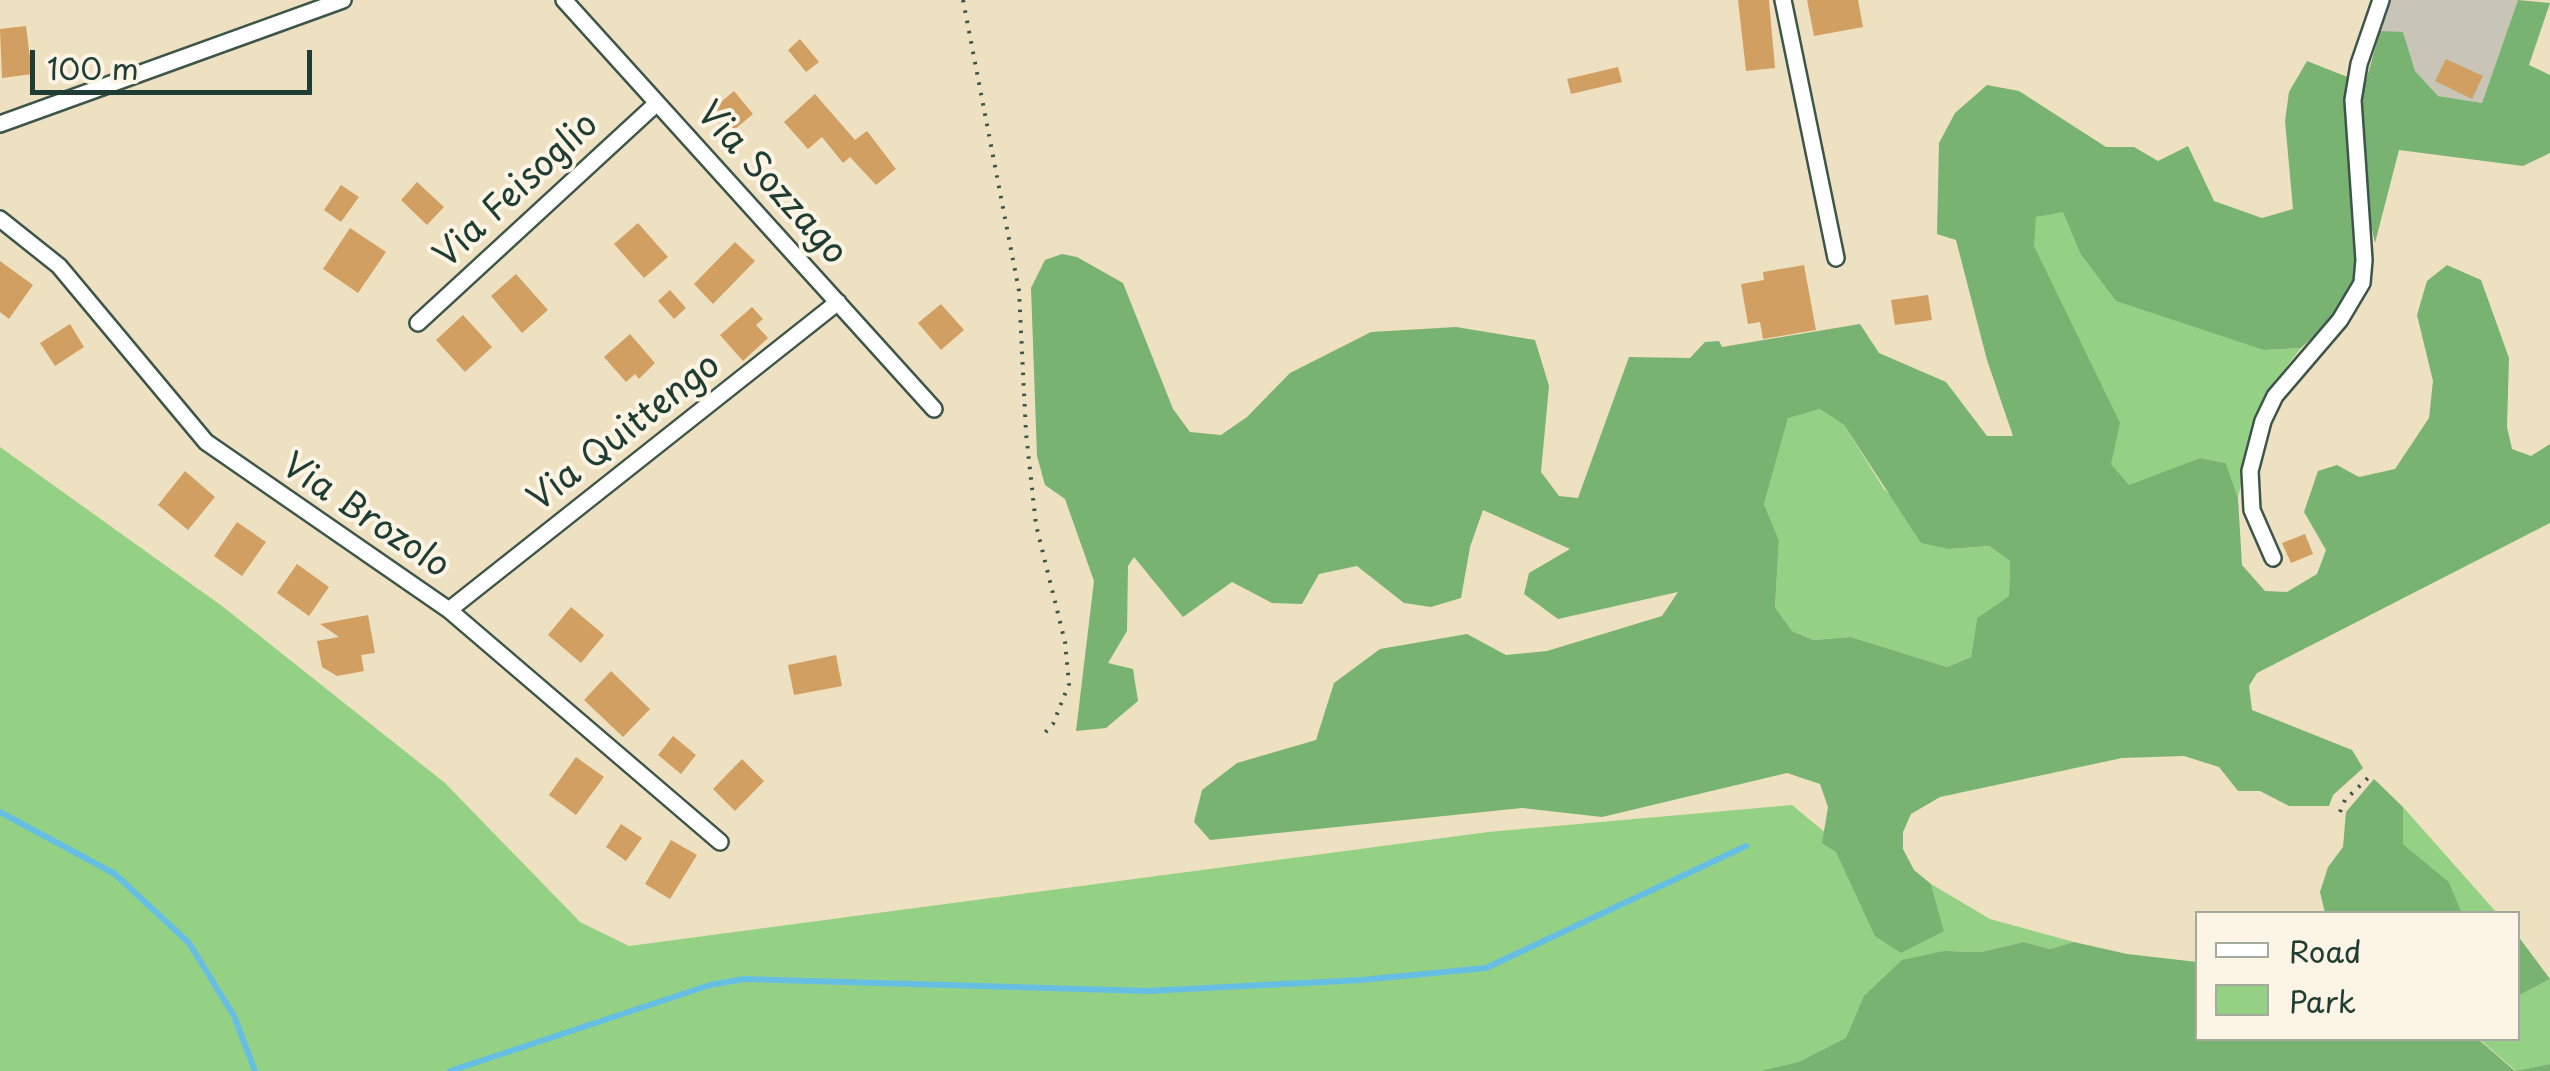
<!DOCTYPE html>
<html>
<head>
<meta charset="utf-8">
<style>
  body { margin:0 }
  #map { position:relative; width:2550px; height:1071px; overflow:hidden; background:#eee1c1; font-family:"Playpen Sans",sans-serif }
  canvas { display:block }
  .legend { position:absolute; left:2195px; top:911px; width:325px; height:130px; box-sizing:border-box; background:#fcf5e5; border:2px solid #a4ab9e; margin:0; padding:12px 18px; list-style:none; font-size:30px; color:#1f3d34 }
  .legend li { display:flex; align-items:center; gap:20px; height:50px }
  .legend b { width:50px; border:2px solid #a4ab9e }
  .scale { position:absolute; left:30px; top:50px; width:282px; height:45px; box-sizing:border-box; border:5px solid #1f3d34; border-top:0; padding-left:12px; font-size:30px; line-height:35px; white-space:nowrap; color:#1f3d34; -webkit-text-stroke:8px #fcf5e5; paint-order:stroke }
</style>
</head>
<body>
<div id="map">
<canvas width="2550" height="1071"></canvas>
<ul class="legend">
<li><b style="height:12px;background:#fff"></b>Road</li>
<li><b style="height:28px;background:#95d185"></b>Park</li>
</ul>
<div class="scale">100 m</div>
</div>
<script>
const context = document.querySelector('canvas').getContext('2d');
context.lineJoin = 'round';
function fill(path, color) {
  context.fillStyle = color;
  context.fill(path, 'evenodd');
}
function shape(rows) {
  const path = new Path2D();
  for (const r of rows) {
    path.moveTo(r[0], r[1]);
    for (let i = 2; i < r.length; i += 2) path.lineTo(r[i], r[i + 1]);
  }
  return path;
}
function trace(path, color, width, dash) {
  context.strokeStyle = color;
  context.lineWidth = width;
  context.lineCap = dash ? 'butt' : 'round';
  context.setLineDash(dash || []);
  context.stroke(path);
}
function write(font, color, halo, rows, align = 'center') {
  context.font = font + ' "Playpen Sans",sans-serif';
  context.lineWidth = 8;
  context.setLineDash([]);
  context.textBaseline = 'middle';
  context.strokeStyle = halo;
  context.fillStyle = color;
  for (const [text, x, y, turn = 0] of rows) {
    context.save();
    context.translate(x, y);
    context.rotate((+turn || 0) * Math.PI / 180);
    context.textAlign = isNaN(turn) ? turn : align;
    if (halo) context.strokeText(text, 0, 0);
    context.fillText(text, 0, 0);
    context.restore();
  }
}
fill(shape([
  [2390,0,2518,0,2482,103,2438,96,2415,71,2403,33,2380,31]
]), '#c8c4b8');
fill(shape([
  [2063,211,2080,253,2264,350,2301,348,2272,385,2256,418,2238,498,2226,463,2200,458,2128,486,2111,464,2033,246,2036,217],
  [1820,409,1844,425,1884,489,1949,549,1989,546,2010,561,2009,596,1977,618,1971,657,1947,667,1851,637,1813,640,1792,631,1775,607,1779,540,1764,504,1788,417],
  [0,447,222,606,445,783,580,922,629,946,1488,832,1792,805,1944,931,1931,884,1990,919,2074,942,2050,949,2024,942,1981,952,1944,951,1945,1071,0,1071],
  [2403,807,2497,913,2462,913,2449,882,2403,844],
  [2550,979,2550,1064,2516,1071,2478,1038,2518,1038,2518,996]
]), '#95d185');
fill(shape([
  [2518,0,2550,3,2529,65,2550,75,2550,153,2523,166,2399,150,2375,243,2365,197,2362,95,2380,31,2403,32,2415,71,2438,96,2482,103],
  [2307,61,2350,78,2358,260,2354,285,2340,312,2301,348,2264,350,2116,301,2080,253,2063,212,2036,217,2034,246,2120,423,2111,464,2129,485,2200,458,2226,463,2238,498,2242,565,2265,591,2287,592,2317,574,2326,550,2304,512,2318,471,2337,465,2359,477,2395,469,2429,418,2433,381,2417,315,2427,281,2447,265,2481,280,2509,358,2507,427,2512,449,2531,456,2550,444,2550,523,2257,673,2249,686,2252,710,2352,750,2363,768,2333,795,2329,806,2289,806,2260,791,2238,791,2219,767,2184,756,2122,758,1940,797,1911,814,1903,832,1903,849,1914,870,1931,884,1944,931,1901,953,1875,936,1836,852,1822,843,1828,807,1820,784,1787,773,1602,817,1522,808,1210,840,1194,822,1202,790,1237,763,1316,740,1334,683,1380,649,1467,634,1506,655,1547,651,1662,616,1678,592,1558,619,1524,594,1529,573,1570,549,1483,510,1470,547,1461,598,1431,607,1404,603,1357,566,1319,574,1302,604,1272,603,1232,582,1183,617,1134,557,1128,566,1127,631,1108,663,1133,669,1138,701,1106,728,1076,731,1094,581,1065,499,1045,485,1037,456,1031,288,1045,260,1062,254,1077,257,1123,283,1173,409,1190,432,1221,435,1247,417,1290,373,1371,332,1456,327,1535,340,1549,386,1541,472,1559,496,1578,498,1629,357,1690,358,1705,342,1719,341,1722,347,1860,324,1879,353,1946,382,1987,436,2013,436,1987,360,1956,240,1937,234,1939,143,1955,113,1987,85,2019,91,2106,147,2134,147,2158,161,2188,146,2214,201,2262,218,2293,209,2285,121,2289,92],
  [1820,409,1844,425,1921,543,1949,549,1989,546,2010,561,2009,596,1977,618,1971,657,1947,667,1851,637,1813,640,1792,631,1775,607,1779,540,1764,504,1788,418],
  [2374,779,2403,807,2403,844,2449,882,2462,913,2325,913,2320,892,2328,867,2343,847,2346,812],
  [2518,936,2550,979,2518,996],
  [2024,942,2050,949,2074,942,2127,954,2197,962,2198,1038,2478,1039,2515,1071,2550,1064,2550,1071,1761,1071,1799,1062,1846,1038,1864,996,1902,960,1944,951,1981,952]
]), '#78b372');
trace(shape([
  [0,812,115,874,189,943,234,1016,255,1071],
  [450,1071,710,985,744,979,1148,991,1361,980,1486,968,1746,846]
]), '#66bfe3', 6);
fill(shape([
  [1738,0,1769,0,1775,68,1746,71],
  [1807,0,1858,0,1863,27,1814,36],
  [26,26,32,74,2,78,0,29],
  [800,39,819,62,806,72,788,50],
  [2446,59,2483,76,2472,99,2435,81],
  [1618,67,1622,82,1571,94,1567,79],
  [734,91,753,114,728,135,709,112],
  [815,94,855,140,867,131,896,169,876,185,850,157,843,163,822,137,808,149,784,122],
  [417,182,444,207,427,225,401,200],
  [341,185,359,197,341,222,324,210],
  [638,223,668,257,644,278,614,244],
  [350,228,386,252,358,293,323,269],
  [735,242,755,261,713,304,694,284],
  [0,261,33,285,9,319,0,312],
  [1804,265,1816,330,1763,339,1760,322,1748,324,1741,284,1764,280,1763,272],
  [516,274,548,310,522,333,491,296],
  [670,290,686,308,674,319,658,301],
  [1928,295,1932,320,1895,325,1891,300],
  [941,304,964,330,941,350,918,323],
  [752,307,763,319,756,325,768,338,743,361,720,335],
  [463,315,492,347,465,372,436,340],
  [70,324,84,347,55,366,40,343],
  [630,334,655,363,639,379,635,374,626,382,604,357],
  [185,471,215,497,188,530,158,505],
  [237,522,266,542,242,576,214,556],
  [2305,534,2313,554,2291,563,2282,543],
  [297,564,329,587,309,616,277,593],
  [571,607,604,635,581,663,548,635],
  [368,615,375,653,361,655,364,671,337,676,322,667,317,641,339,637,320,624],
  [836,655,842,686,794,695,788,665],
  [611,671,650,709,623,737,584,700],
  [673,736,696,755,681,774,658,755],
  [576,757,604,777,576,815,549,795],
  [742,759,764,781,735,811,713,789],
  [621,824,642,838,626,861,606,847],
  [671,840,697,855,670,899,645,884]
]), '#d19f61');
const street = shape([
  [564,0,934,409],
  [1783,0,1836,258],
  [0,124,343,0],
  [0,219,59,266,206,442,449,610,720,842],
  [418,323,657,103],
  [2273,558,2252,510,2250,471,2263,421,2275,396,2340,320,2362,283,2364,260,2353,100,2359,64,2381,0],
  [449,610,838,302]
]);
trace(street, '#3e5649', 20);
trace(shape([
  [963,0,1019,291,1026,433,1036,525,1065,642,1069,684,1053,724,1040,738],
  [2340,812,2345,800,2370,776]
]), '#3e5649', 4, [2.5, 8]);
trace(street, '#fff', 15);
write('35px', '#1f3d34', '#fcf5e5', [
  ["Via Sozzago",771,184,48],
  ["Via Feisoglio",517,191,-43],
  ["Via Quittengo",625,433,-38],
  ["Via Brozolo",365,517,34]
]);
</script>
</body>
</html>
